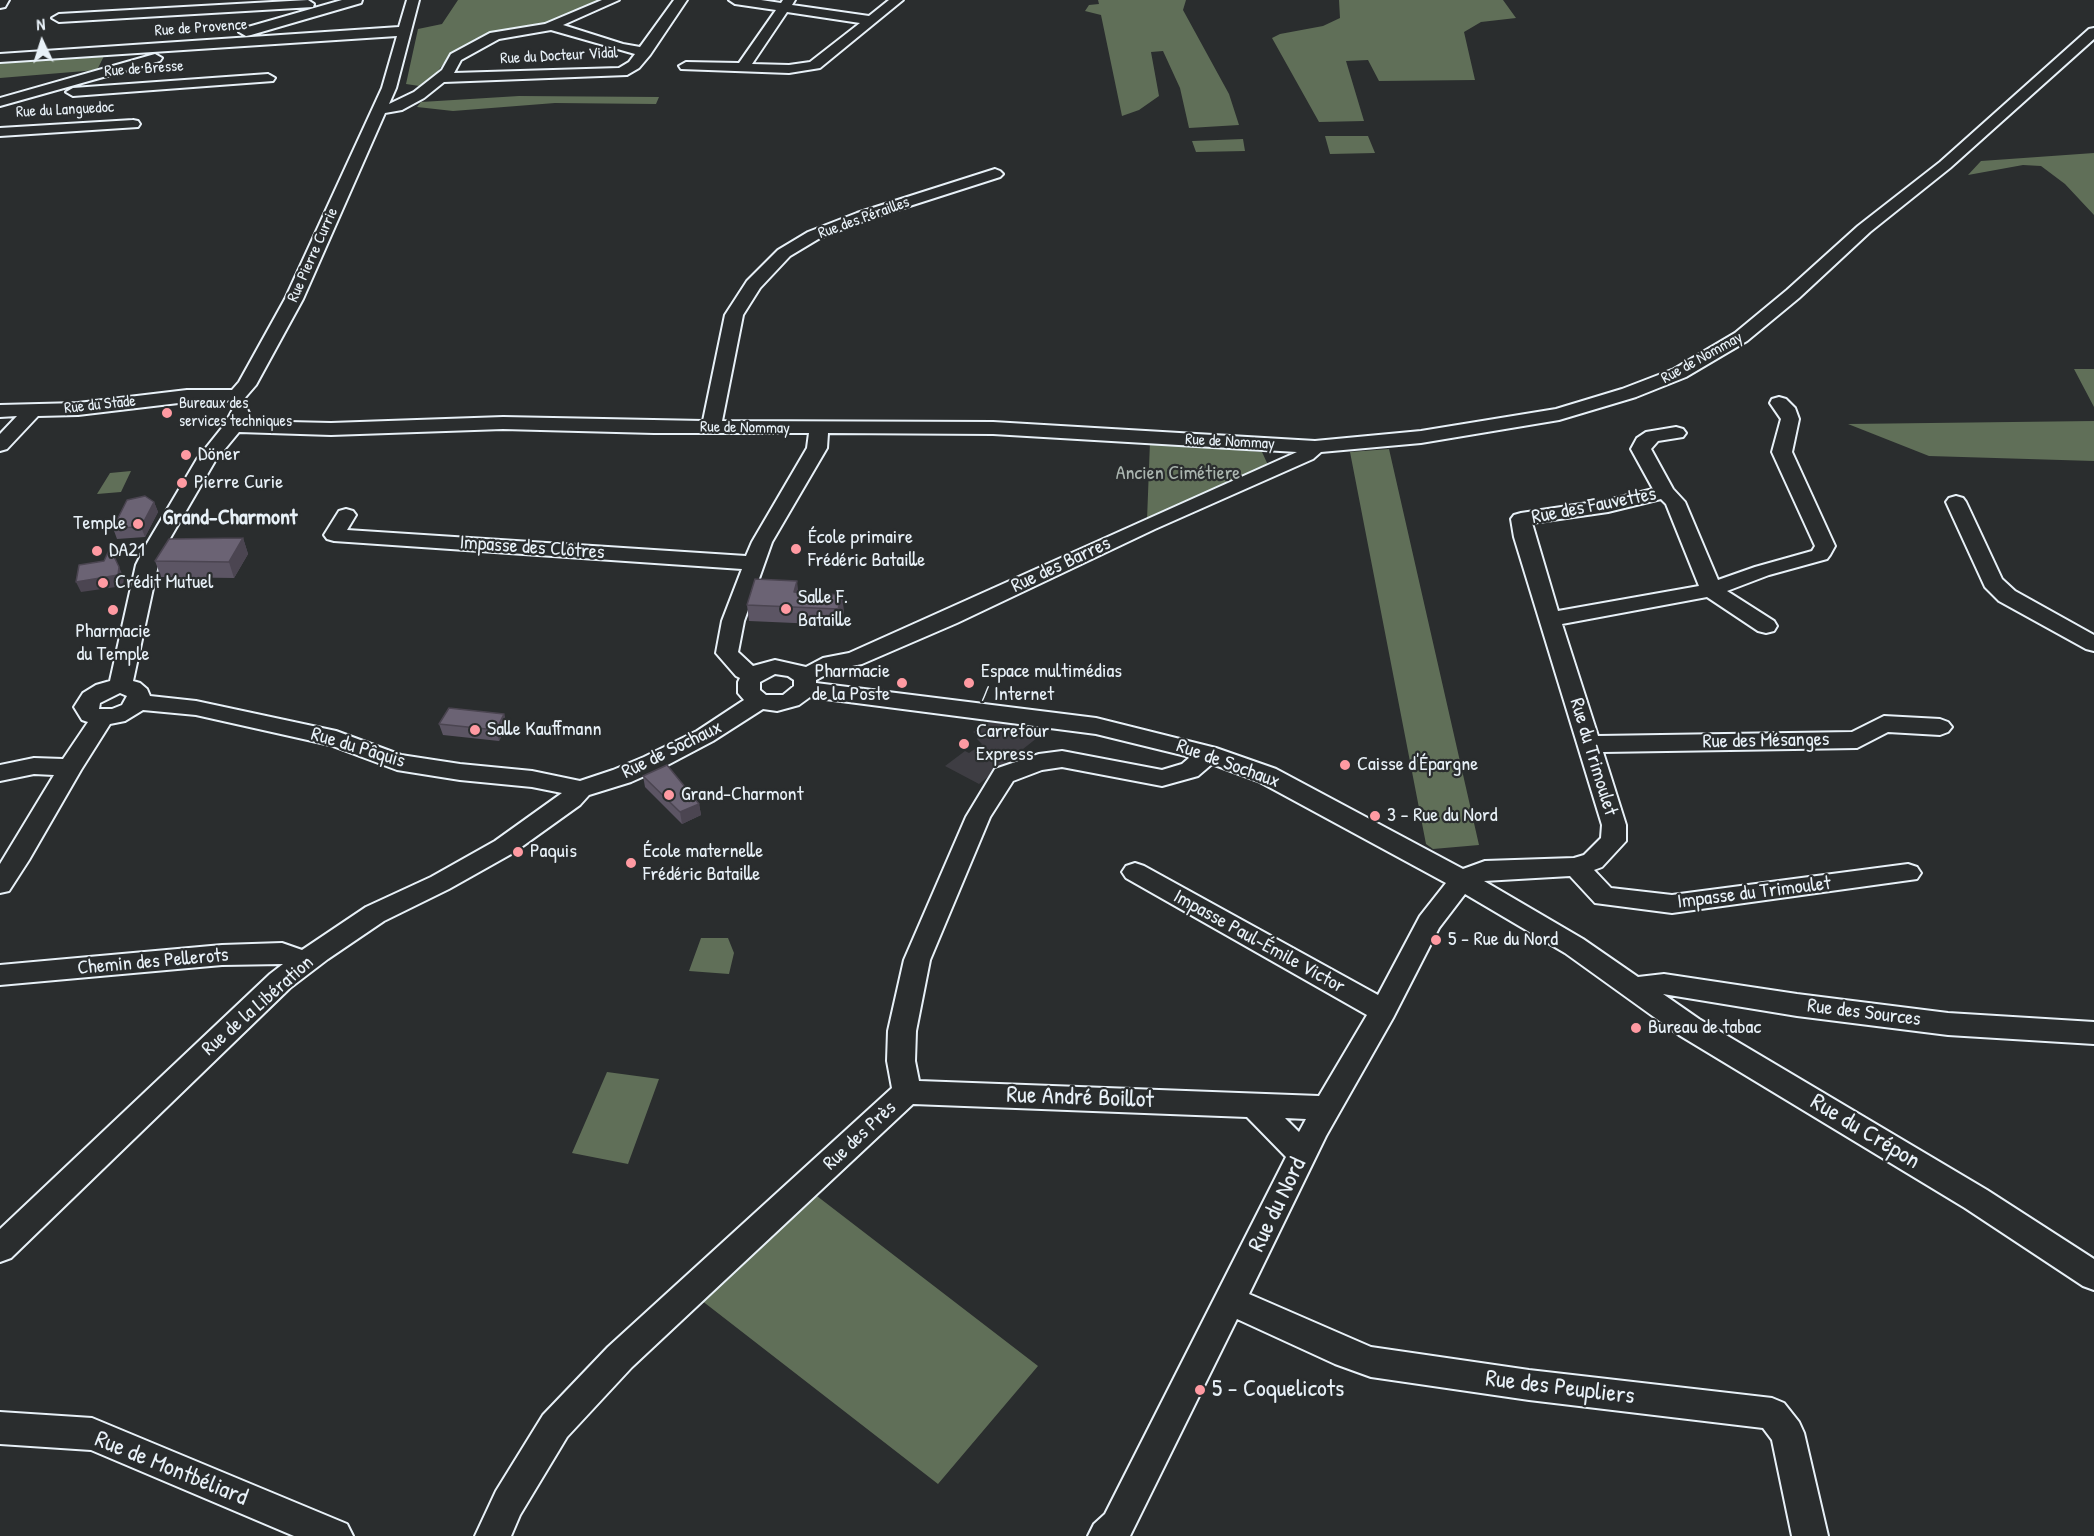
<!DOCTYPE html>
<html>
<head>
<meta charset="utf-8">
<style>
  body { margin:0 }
  #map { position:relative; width:2094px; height:1536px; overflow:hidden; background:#2a2d2e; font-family:"Patrick Hand",sans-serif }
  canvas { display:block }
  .north { position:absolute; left:12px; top:12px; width:60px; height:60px; -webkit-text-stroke:4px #2a2d2e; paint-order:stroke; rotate:356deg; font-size:16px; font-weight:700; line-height:24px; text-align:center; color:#e8f1f8 }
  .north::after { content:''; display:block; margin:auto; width:21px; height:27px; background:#e8f1f8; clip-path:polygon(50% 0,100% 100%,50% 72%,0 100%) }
</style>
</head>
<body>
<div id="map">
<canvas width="2094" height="1536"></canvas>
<div class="north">N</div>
</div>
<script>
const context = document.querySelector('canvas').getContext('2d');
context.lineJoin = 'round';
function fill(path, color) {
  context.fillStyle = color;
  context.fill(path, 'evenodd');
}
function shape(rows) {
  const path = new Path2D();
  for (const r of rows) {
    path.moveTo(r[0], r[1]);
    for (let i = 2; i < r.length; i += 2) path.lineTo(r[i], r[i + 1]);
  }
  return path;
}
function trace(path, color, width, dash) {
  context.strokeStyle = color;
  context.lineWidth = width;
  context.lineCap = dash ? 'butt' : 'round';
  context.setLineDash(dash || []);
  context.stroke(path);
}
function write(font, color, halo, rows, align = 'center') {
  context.font = font + ' "Patrick Hand",sans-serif';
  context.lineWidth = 4.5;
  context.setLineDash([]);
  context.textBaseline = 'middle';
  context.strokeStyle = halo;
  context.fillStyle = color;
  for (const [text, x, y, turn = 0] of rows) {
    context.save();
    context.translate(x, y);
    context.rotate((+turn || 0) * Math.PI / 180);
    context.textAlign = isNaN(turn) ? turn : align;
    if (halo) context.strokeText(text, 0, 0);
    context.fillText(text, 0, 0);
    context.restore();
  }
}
fill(shape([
  [989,721,1047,730,979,784,945,766,965,751,969,753,982,744,977,739,979,736,973,732]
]), '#3e3d43');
fill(shape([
  [458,0,603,0,545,24,487,33,450,55,426,87,406,84,418,29,442,24],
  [1098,0,1186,0,1183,10,1229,94,1239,125,1189,128,1180,88,1163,51,1151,52,1159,96,1139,110,1122,116,1101,15,1085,11,1089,5,1099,4],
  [1339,0,1503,0,1516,18,1481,22,1464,32,1475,80,1379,81,1368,60,1346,61,1364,121,1319,122,1272,38,1280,34,1323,26,1340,18],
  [104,56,97,70,0,78,0,63],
  [519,96,659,97,656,104,555,103,453,111,417,107,421,102],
  [1325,136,1368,136,1375,153,1330,154],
  [1243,139,1245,151,1196,152,1192,141],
  [2094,153,2094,215,2065,184,2041,166,2023,165,1968,175,1981,161],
  [2074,369,2094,369,2094,407],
  [2094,421,2094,461,1929,456,1848,424],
  [1150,442,1262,452,1268,465,1147,520],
  [1389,449,1479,845,1433,849,1426,844,1350,452],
  [131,471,121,492,97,494,110,473],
  [701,938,728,938,734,953,729,974,689,971],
  [607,1072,659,1079,628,1164,572,1153],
  [813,1193,1038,1366,938,1484,701,1300]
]), '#606f58');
const minor = shape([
  [0,0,9,0,5,7,0,8,0,0],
  [308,0,314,4,313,7,59,22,52,18,59,14,308,0],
  [342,0,362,0,361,3,251,35,246,36,239,32,241,29,342,0],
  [407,0,419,0,396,88,389,104,414,92,442,70,451,54,490,33,545,24,602,0,619,0,563,25,623,44,640,47,674,0,687,0,650,55,639,68,627,75,444,82,424,98,402,110,385,113,303,299,256,385,243,400,187,402,78,415,38,416,7,449,0,451,0,434,17,416,0,417,0,405,78,403,187,390,232,390,239,382,285,299,382,88,397,36,0,62,0,54,399,27,407,0],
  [551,30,635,54,629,62,619,68,454,73,461,60,499,39,551,30],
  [729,0,761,0,781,3,783,0,795,0,792,5,869,16,889,0,903,0,820,68,789,73,681,69,679,66,686,62,739,63,776,10,735,4,729,0],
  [787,12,860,23,810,62,789,65,752,64,787,12],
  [2094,28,2094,39,1950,168,1870,232,1799,298,1747,341,1686,377,1636,397,1559,420,1421,443,1321,452,1313,459,1155,529,957,623,862,664,837,669,816,680,816,683,1096,718,1216,748,1276,769,1463,869,1485,861,1574,858,1584,855,1601,838,1602,825,1514,537,1511,519,1514,515,1521,513,1608,500,1653,489,1631,449,1637,438,1646,432,1676,427,1683,429,1686,433,1683,437,1658,441,1651,449,1673,489,1685,502,1718,580,1755,567,1812,551,1815,546,1772,452,1781,419,1770,403,1772,399,1779,397,1786,399,1795,408,1799,419,1792,452,1835,546,1830,555,1827,559,1769,575,1727,591,1774,621,1777,626,1774,631,1766,633,1758,631,1707,597,1562,624,1598,736,1852,732,1884,716,1940,719,1948,722,1952,727,1948,732,1940,735,1888,732,1857,748,1603,752,1626,825,1626,841,1602,867,1594,870,1611,888,1672,895,1908,864,1917,867,1921,873,1917,879,1672,913,1595,903,1570,876,1484,881,1583,939,1638,977,1664,974,1797,994,1948,1013,2094,1022,2094,1044,1948,1035,1797,1016,1663,994,1699,1019,1987,1190,2094,1259,2094,1290,2083,1286,1965,1208,1679,1035,1565,953,1465,894,1439,928,1393,1018,1326,1136,1249,1294,1371,1347,1529,1370,1772,1398,1784,1403,1799,1422,1804,1433,1828,1536,1792,1536,1772,1440,1763,1428,1529,1400,1371,1377,1335,1364,1237,1319,1130,1536,1088,1536,1094,1524,1105,1514,1286,1157,1247,1117,913,1104,632,1367,567,1437,520,1515,511,1536,475,1536,496,1491,543,1415,608,1347,892,1088,887,1061,888,1031,904,960,966,817,995,769,1039,754,1062,751,1162,770,1182,764,1190,757,1096,734,810,697,799,705,777,711,763,709,713,741,660,769,631,782,589,795,580,805,513,853,449,889,384,921,328,959,290,988,11,1258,0,1262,0,1229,270,974,283,964,222,965,0,985,0,965,222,945,282,943,302,950,366,907,431,877,495,841,562,793,532,787,460,780,397,770,330,745,196,715,143,710,125,721,110,724,81,770,29,860,9,891,0,893,0,864,54,775,34,774,0,781,0,765,34,758,63,759,88,722,82,720,74,707,83,693,96,685,110,681,136,565,145,547,197,459,225,424,233,409,247,409,249,413,246,421,331,423,503,417,703,421,725,315,747,281,778,250,808,232,857,213,995,169,1000,171,1003,174,1000,177,869,219,820,238,790,256,760,288,743,315,722,421,993,422,1315,441,1421,431,1556,409,1622,389,1674,369,1735,333,1787,290,1858,226,1940,162,2089,29,2094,28],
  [503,429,654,433,809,433,807,448,752,542,746,556,347,530,356,515,353,511,346,509,339,511,324,535,327,539,334,541,742,569,722,621,716,653,736,676,740,678,738,682,738,693,744,700,697,731,644,757,613,770,580,781,532,771,460,764,401,755,336,731,196,701,150,696,147,689,140,683,133,681,158,565,165,547,215,461,239,432,331,435,503,429],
  [828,433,993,434,1297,452,849,653,823,658,806,667,775,660,753,666,738,652,744,621,772,542,827,448,828,433],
  [1661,499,1666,504,1699,586,1558,611,1532,523,1608,512,1661,499],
  [775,674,788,676,794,680,794,686,783,695,766,695,760,690,760,682,775,674],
  [120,693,127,696,122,705,112,709,99,709,100,703,120,693],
  [1212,764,1258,781,1446,883,1420,916,1378,995,1144,866,1135,863,1126,866,1122,872,1126,878,1367,1015,1319,1096,919,1081,915,1061,916,1031,930,960,990,817,1013,781,1042,770,1062,767,1162,786,1198,776,1212,764],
  [1285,1118,1306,1119,1299,1132,1285,1118],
  [155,54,162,58,160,61,0,106,0,98,155,54],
  [268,74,275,78,273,81,73,96,66,92,73,88,268,74],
  [133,120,138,121,140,124,138,127,0,136,0,128,133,120],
  [1956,496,1963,498,1966,502,2002,579,2015,591,2094,635,2094,651,2086,649,1999,601,1985,587,1946,502,1949,498,1956,496],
  [0,1412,92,1418,347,1524,353,1536,294,1536,91,1450,0,1444,0,1412]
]);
trace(minor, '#e8f1f8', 4);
fill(minor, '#2a2d2e');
fill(shape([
  [154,502,158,512,145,537,117,539,113,528],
  [243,538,248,554,234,578,161,577,155,561],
  [798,592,844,611,840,625,749,621,747,605],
  [504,714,507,725,499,741,443,735,439,724],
  [643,776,699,804,701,815,682,824,645,787]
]), '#5c5564');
fill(shape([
  [154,502,158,512,145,537,141,527],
  [243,538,248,554,234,578,229,562],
  [119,567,124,578,123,586,81,592,76,582],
  [797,581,799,597,796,608,794,592],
  [842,595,844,611,840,625,838,609],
  [504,714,507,725,499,741,496,730],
  [699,804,701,815,682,824,680,812]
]), '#4b4551');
const building = shape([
  [145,496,154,502,141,527,113,528,127,500,145,496],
  [243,538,229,562,155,561,169,539,243,538],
  [110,548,119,567,118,575,76,582,79,565,104,561,110,548],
  [755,579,797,581,794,592,842,595,838,609,747,605,755,579],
  [449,708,504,714,496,730,439,724,449,708],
  [667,765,699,804,680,812,643,776,667,765]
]);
fill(building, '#6b6374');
trace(building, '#4b4551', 1.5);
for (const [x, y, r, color] of [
  [167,413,6,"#ff9aa2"],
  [186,455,6,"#ff9aa2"],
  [182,483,6,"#ff9aa2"],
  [138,524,6,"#ff9aa2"],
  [796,549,6,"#ff9aa2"],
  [97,551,6,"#ff9aa2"],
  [103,583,6,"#ff9aa2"],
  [786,609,6,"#ff9aa2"],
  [113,610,6,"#ff9aa2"],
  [902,683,6,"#ff9aa2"],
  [969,683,6,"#ff9aa2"],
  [475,730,6,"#ff9aa2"],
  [964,744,6,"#ff9aa2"],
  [1345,765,6,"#ff9aa2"],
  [669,795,6,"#ff9aa2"],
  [1375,816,6,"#ff9aa2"],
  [518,852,6,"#ff9aa2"],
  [631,863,6,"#ff9aa2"],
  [1436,940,6,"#ff9aa2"],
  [1636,1028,6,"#ff9aa2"],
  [1200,1390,6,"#ff9aa2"]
]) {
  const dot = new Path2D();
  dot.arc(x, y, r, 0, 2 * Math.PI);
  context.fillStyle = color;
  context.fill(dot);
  trace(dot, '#2a2d2e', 2);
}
write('16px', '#e8f1f8', '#2a2d2e', [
  ["Rue de Provence",201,28,-4],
  ["Rue du Docteur Vidal",559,56,-3],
  ["Rue de Bresse",144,69,-4],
  ["Rue du Languedoc",65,110,-3],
  ["Rue des Pérailles",864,218,-20],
  ["Rue Pierre Currie",313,255,-66],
  ["Rue de Nommay",1702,358,-29],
  ["Rue du Stade",100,405,-6],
  ["Rue de Nommay",745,428,1],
  ["Rue de Nommay",1230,442,3]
]);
write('16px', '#e8f1f8', '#2a2d2e', [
  ["Bureaux des",179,404],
  ["services techniques",179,422]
], 'left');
write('20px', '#e8f1f8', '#2a2d2e', [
  ["Döner",198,455],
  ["Pierre Curie",194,483],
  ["Temple",126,524,"right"],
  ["École primaire",808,538],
  ["Frédéric Bataille",808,561],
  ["DA21",109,551],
  ["Crédit Mutuel",115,583],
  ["Salle F.",798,598],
  ["Bataille",798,621],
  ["Pharmacie",113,632,"center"],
  ["du Temple",113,655,"center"],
  ["Pharmacie",890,672,"right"],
  ["de la Poste",890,695,"right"],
  ["Espace multimédias",981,672],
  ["/ Internet",981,695],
  ["Salle Kauffmann",487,730],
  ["Carrefour",976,732],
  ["Express",976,755],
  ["Caisse d'Épargne",1357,765],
  ["Grand-Charmont",681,795],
  ["3 - Rue du Nord",1387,816],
  ["Paquis",530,852],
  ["École maternelle",643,852],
  ["Frédéric Bataille",643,875],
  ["5 - Rue du Nord",1448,940],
  ["Bureau de tabac",1648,1028]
], 'left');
write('20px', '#abb6b0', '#2a2d2e', [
  ["Ancien Cimétiere",1178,474]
]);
write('20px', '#e8f1f8', '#2a2d2e', [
  ["Rue des Fauvettes",1594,506,-11],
  ["Impasse des Clôtres",532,548,4],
  ["Rue des Barres",1061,565,-25],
  ["Rue des Mésanges",1766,741,-1],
  ["Rue du Pâquis",358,748,17],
  ["Rue de Sochaux",672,750,-26],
  ["Rue du Trimoulet",1593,757,73],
  ["Rue de Sochaux",1228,764,20],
  ["Impasse du Trimoulet",1754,893,-7],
  ["Impasse Paul-Émile Victor",1259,942,29],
  ["Chemin des Pellerots",153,962,-5],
  ["Rue de la Libération",258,1006,-41],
  ["Rue des Sources",1864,1013,7],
  ["Rue des Près",860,1136,-43]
]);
write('bold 22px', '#e8f1f8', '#2a2d2e', [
  ["Grand-Charmont",230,518]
]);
write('24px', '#e8f1f8', '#2a2d2e', [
  ["Rue André Boillot",1080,1098,2],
  ["Rue du Crépon",1865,1132,31],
  ["Rue du Nord",1278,1205,-64],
  ["Rue des Peupliers",1560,1388,7],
  ["Rue de Montbéliard",171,1469,22]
]);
write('24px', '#e8f1f8', '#2a2d2e', [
  ["5 - Coquelicots",1212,1390]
], 'left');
</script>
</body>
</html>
